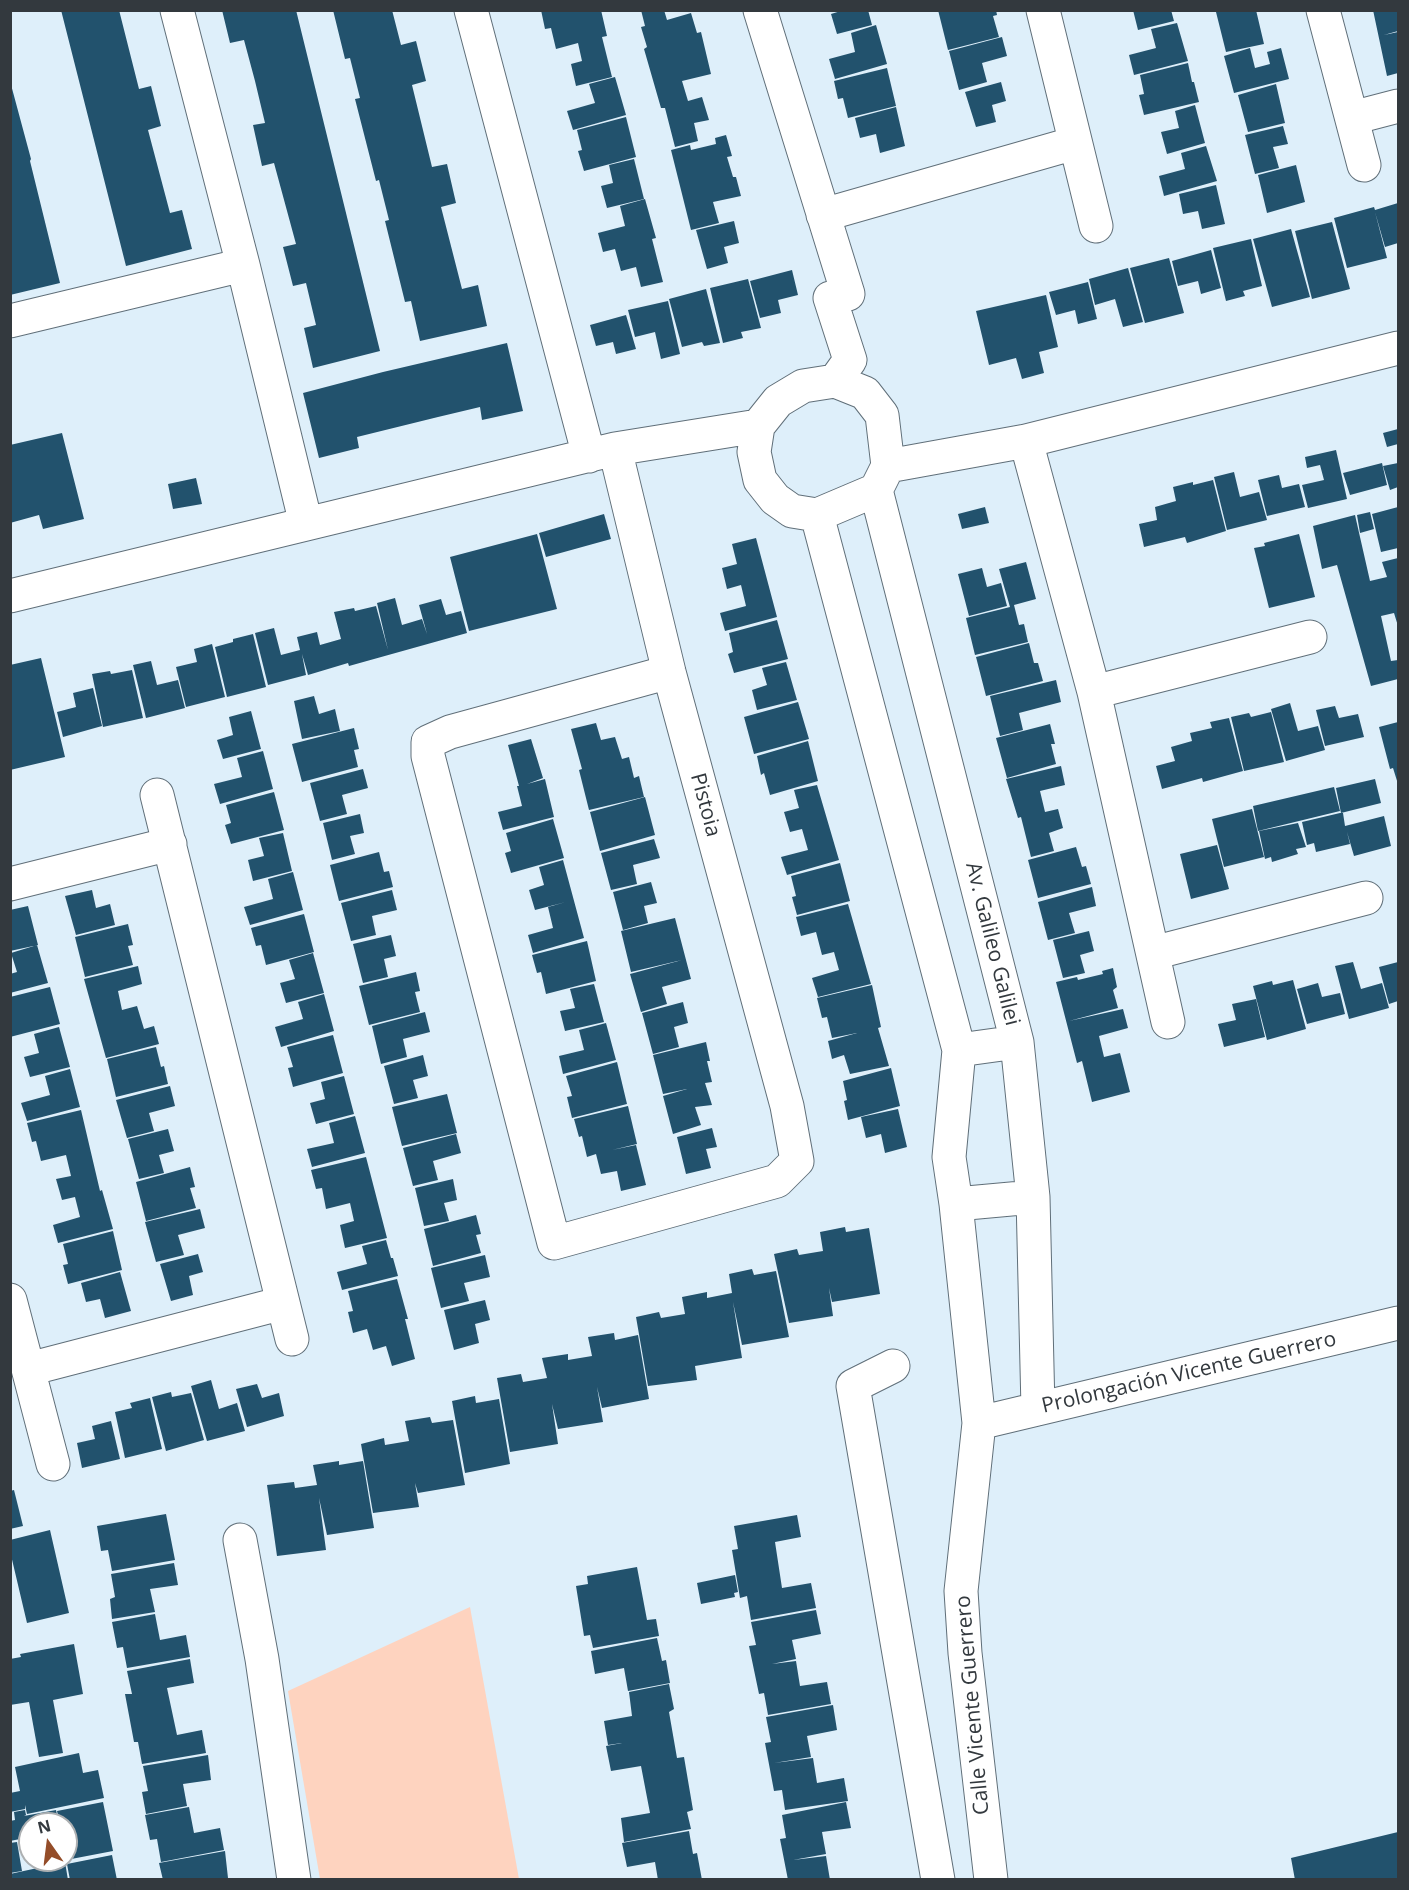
<!DOCTYPE html>
<html>
<head>
<meta charset="utf-8">
<style>
  body { margin:0 }
  #map { position:relative; width:1409px; height:1890px; overflow:hidden; background:#deeffa; font-family:"Open Sans",sans-serif }
  canvas { display:block }
  .frame { position:absolute; inset:0; border:12px solid #33393e; pointer-events:none }
  .north { position:absolute; left:18px; top:1812px; width:60px; height:60px; box-sizing:border-box; background:#fff; border:2px solid #adb0b2; border-radius:50%; rotate:346deg; font-size:16px; font-weight:700; line-height:24px; text-align:center; color:#33393e }
  .north::after { content:''; display:block; margin:auto; width:21px; height:27px; background:#944d29; clip-path:polygon(50% 0,100% 100%,50% 72%,0 100%) }
</style>
</head>
<body>
<div id="map">
<canvas width="1409" height="1890"></canvas>
<div class="frame"></div>
<div class="north">N</div>
</div>
<script>
const context = document.querySelector('canvas').getContext('2d');
context.lineJoin = 'round';
function fill(path, color) {
  context.fillStyle = color;
  context.fill(path, 'evenodd');
}
function shape(rows) {
  const path = new Path2D();
  for (const r of rows) {
    path.moveTo(r[0], r[1]);
    for (let i = 2; i < r.length; i += 2) path.lineTo(r[i], r[i + 1]);
  }
  return path;
}
function trace(path, color, width, dash) {
  context.strokeStyle = color;
  context.lineWidth = width;
  context.lineCap = dash ? 'butt' : 'round';
  context.setLineDash(dash || []);
  context.stroke(path);
}
function write(font, color, halo, rows, align = 'center') {
  context.font = font + ' "Open Sans",sans-serif';
  context.lineWidth = 6;
  context.setLineDash([]);
  context.textBaseline = 'middle';
  context.strokeStyle = halo;
  context.fillStyle = color;
  for (const [text, x, y, turn = 0] of rows) {
    context.save();
    context.translate(x, y);
    context.rotate((+turn || 0) * Math.PI / 180);
    context.textAlign = isNaN(turn) ? turn : align;
    if (halo) context.strokeText(text, 0, 0);
    context.fillText(text, 0, 0);
    context.restore();
  }
}
fill(shape([
  [470,1607,519,1879,320,1879,288,1691]
]), '#fed3bf');
fill(shape([
  [61,10,119,10,139,89,151,86,161,126,148,130,170,213,182,210,192,249,126,266],
  [222,10,296,10,380,351,313,368,304,328,316,325,306,283,293,286,283,247,296,244,274,163,262,166,253,125,265,123,255,81,244,40,230,43],
  [333,10,392,10,401,45,416,41,426,81,412,85,432,167,447,164,456,203,441,207,462,289,478,285,487,326,420,341,411,301,405,302,385,221,389,220,379,180,376,181,355,99,360,98,350,58,345,59],
  [541,10,601,10,607,36,602,37,612,77,576,86,571,64,582,61,578,43,556,49,551,28,545,29],
  [641,10,664,10,667,20,691,13,697,33,701,32,711,74,682,81,688,101,702,97,709,120,694,123,698,141,675,147,665,108,661,108,644,49,647,47,641,27,645,26],
  [844,10,868,10,872,25,837,34,831,14],
  [938,10,996,10,997,15,993,16,999,37,948,50],
  [1133,10,1171,10,1174,21,1138,30],
  [1225,10,1256,10,1264,44,1226,52,1216,12],
  [1373,10,1398,10,1398,31,1384,35,1398,32,1398,73,1387,76],
  [1177,23,1188,61,1134,75,1129,55,1156,48,1151,29],
  [876,25,887,64,835,79,829,59,855,52,851,33],
  [1002,37,1007,56,982,63,987,82,959,90,949,51],
  [1250,48,1255,68,1270,64,1267,52,1281,48,1289,79,1234,93,1224,56],
  [1188,63,1192,82,1194,82,1199,102,1144,115,1139,95,1144,94,1140,75],
  [887,68,896,106,848,118,843,98,838,99,834,81],
  [615,77,626,115,573,130,567,111,595,103,589,84],
  [10,81,31,159,30,161,60,283,10,295],
  [1001,82,1006,101,992,105,996,122,976,127,965,92],
  [1276,84,1285,123,1248,132,1238,95],
  [1195,105,1205,143,1167,154,1161,132,1179,128,1175,111],
  [896,107,905,146,880,153,876,134,860,138,855,118],
  [626,117,636,157,584,171,578,151,582,150,577,130],
  [1283,126,1288,144,1273,147,1279,168,1255,174,1245,135],
  [726,135,732,156,727,157,733,177,736,177,741,196,713,202,719,223,691,230,671,150,690,145,691,150,716,144,715,138],
  [1206,146,1217,181,1164,196,1159,176,1185,169,1181,153],
  [634,159,644,199,607,208,601,186,613,183,609,165],
  [1296,165,1305,202,1267,213,1258,175],
  [1216,185,1225,224,1202,229,1198,211,1183,214,1179,194],
  [645,199,656,238,652,239,663,282,641,287,636,267,621,271,615,249,603,252,598,233,625,226,620,206],
  [1398,203,1398,243,1385,247,1375,212,1387,258,1347,268,1334,218,1374,207,1375,210],
  [734,221,739,243,724,247,728,263,707,269,696,230],
  [1332,222,1350,289,1312,299,1295,231],
  [1291,229,1310,297,1272,307,1253,239],
  [1251,239,1262,286,1243,291,1245,296,1226,301,1213,248],
  [1211,250,1221,288,1201,294,1198,281,1178,286,1172,261],
  [1169,258,1184,313,1145,323,1130,268],
  [1128,268,1143,322,1123,327,1115,299,1095,305,1089,279],
  [792,270,798,295,778,300,781,313,760,318,750,281],
  [748,279,761,328,741,332,743,338,723,343,710,288],
  [1088,282,1097,319,1078,324,1075,310,1056,315,1049,292],
  [706,289,720,343,704,346,702,342,682,347,669,299],
  [1046,295,1058,347,1039,352,1044,373,1022,379,1016,358,989,365,976,311],
  [668,301,680,354,661,359,655,332,635,337,628,310],
  [626,315,636,349,616,354,613,342,596,346,590,325],
  [507,343,523,411,482,420,480,407,438,417,357,437,359,448,319,458,303,393,383,372],
  [1398,429,1398,444,1387,447,1383,433],
  [62,433,84,519,43,529,39,515,10,523,10,445],
  [1336,450,1347,499,1308,508,1302,485,1324,480,1320,465,1307,468,1305,457],
  [1382,463,1387,485,1350,495,1343,473],
  [1398,463,1398,487,1390,490,1383,466],
  [1234,472,1240,497,1259,492,1267,520,1227,530,1214,477],
  [1279,475,1282,488,1299,484,1305,507,1267,516,1258,480],
  [196,478,202,504,173,509,168,484],
  [1213,480,1226,531,1187,543,1185,537,1144,547,1139,524,1157,520,1155,507,1176,501,1173,487,1193,482,1193,485],
  [985,507,989,523,962,529,958,514],
  [1398,507,1398,548,1381,552,1372,514],
  [1370,512,1374,529,1360,533,1357,515],
  [604,514,611,539,546,557,539,533],
  [1355,515,1370,581,1387,577,1382,562,1398,558,1398,626,1394,613,1381,616,1391,661,1398,660,1398,679,1371,686,1337,565,1322,569,1313,526],
  [537,534,557,609,469,631,450,557],
  [1299,534,1315,597,1269,608,1254,548,1265,546,1264,543],
  [756,538,777,617,725,631,720,613,746,606,741,585,727,589,722,568,737,564,732,544],
  [1026,562,1036,599,1014,605,1019,625,1024,624,1028,642,975,655,966,618,1010,607,999,569],
  [982,568,987,587,1001,583,1007,606,969,616,958,574],
  [395,598,402,625,422,619,427,634,419,605,441,599,446,615,461,611,467,633,349,666,348,663,308,675,302,654,306,675,268,685,255,633,274,628,281,655,300,650,297,637,317,632,320,645,341,639,334,612,354,608,355,611,376,606,388,650,377,603],
  [777,620,788,659,734,673,728,654,733,652,729,633],
  [253,634,266,687,227,697,215,647,233,642,233,639],
  [1029,643,1034,663,1038,663,1043,681,986,696,976,657],
  [212,644,225,697,186,707,176,667,197,662,194,649],
  [41,658,65,757,10,770,10,665],
  [151,661,157,685,178,680,185,708,146,718,133,665],
  [786,662,797,700,757,710,752,690,767,685,762,668],
  [132,670,143,718,103,727,92,674,110,671,111,674],
  [1056,680,1061,702,1019,713,1023,730,1000,736,990,696],
  [93,688,102,726,63,737,57,712,76,707,73,693],
  [314,696,319,714,335,709,340,731,302,739,294,701],
  [798,702,809,739,754,754,744,717],
  [1290,703,1298,731,1318,726,1325,750,1286,761,1271,709],
  [1335,706,1339,718,1358,714,1364,737,1325,746,1316,710],
  [251,711,261,749,223,759,217,740,233,735,229,717],
  [1271,712,1284,762,1244,771,1231,717,1249,713,1251,717],
  [1229,718,1243,771,1203,782,1202,778,1162,789,1156,766,1175,761,1171,747,1192,741,1190,733,1212,728,1210,722],
  [1398,722,1398,784,1393,768,1390,769,1379,727],
  [596,723,601,740,615,737,622,759,629,757,634,778,639,776,644,797,589,810,579,770,582,769,571,729],
  [1050,724,1055,744,1051,744,1056,764,1007,778,996,738],
  [354,728,359,749,354,750,358,767,302,782,292,744],
  [531,739,543,778,527,784,545,779,554,817,503,830,498,812,522,806,517,786,519,786,508,745],
  [808,741,818,781,770,795,764,773,761,775,757,756],
  [263,751,273,789,220,804,214,784,242,777,237,758],
  [1061,766,1065,785,1040,791,1045,812,1058,809,1063,828,1049,833,1054,851,1031,857,1021,817,1018,818,1006,779],
  [363,769,368,788,342,795,347,814,320,821,310,783],
  [1375,779,1381,803,1341,813,1336,788],
  [817,785,839,860,787,875,781,857,808,850,802,829,790,832,784,812,799,808,794,790],
  [1334,787,1340,811,1258,831,1253,806],
  [274,792,284,830,231,844,225,825,231,823,226,805],
  [645,797,655,835,600,851,590,812],
  [1252,809,1264,857,1224,867,1212,819],
  [1340,813,1343,813,1345,826,1384,816,1391,846,1354,856,1347,832,1350,844,1316,852,1314,843,1307,845,1302,822],
  [360,814,364,833,350,836,355,854,332,860,323,823],
  [553,819,564,858,511,873,505,853,511,851,506,833],
  [1298,823,1306,847,1296,849,1298,854,1272,862,1271,857,1265,859,1259,831],
  [283,833,292,871,253,881,248,860,264,856,259,838],
  [654,839,660,858,633,865,637,884,611,890,601,853],
  [1217,845,1229,889,1191,899,1180,854],
  [1076,847,1082,867,1086,866,1091,884,1038,898,1028,860],
  [379,852,384,872,389,871,393,887,339,901,330,865],
  [563,860,584,938,533,953,528,935,553,928,548,907,566,902,535,910,529,890,544,885,539,867],
  [840,863,850,901,797,915,792,897,796,896,791,876],
  [293,872,303,910,250,925,244,907,273,899,268,879],
  [651,882,657,903,644,906,648,923,623,930,613,892],
  [1092,887,1096,906,1069,913,1075,933,1048,940,1038,902],
  [92,890,96,908,110,904,115,925,76,935,65,896],
  [392,890,397,910,372,916,376,935,351,941,341,903],
  [848,904,871,984,818,997,812,978,839,970,834,952,822,955,816,932,801,936,796,917],
  [28,906,38,945,10,951,10,910],
  [304,914,314,952,266,965,261,945,256,946,251,928],
  [675,918,691,979,662,987,667,1004,641,1012,630,974,682,960,631,972,621,931],
  [128,924,133,945,128,946,133,965,85,977,75,937],
  [1089,931,1094,951,1080,955,1085,973,1063,978,1053,940],
  [391,935,396,956,384,959,388,977,363,983,353,944],
  [587,941,596,981,546,994,541,972,537,973,532,955],
  [37,945,48,983,10,993,10,974,17,972,11,953],
  [313,953,324,993,286,1003,280,983,295,979,289,960],
  [1353,962,1361,989,1382,983,1389,1008,1349,1019,1335,966],
  [1398,962,1398,1001,1389,1004,1379,967],
  [138,966,142,984,118,991,122,1010,137,1006,144,1029,154,1026,159,1044,106,1058,84,979],
  [1113,968,1117,987,1113,990,1118,1008,1069,1021,1123,1009,1128,1028,1099,1036,1104,1057,1120,1053,1130,1092,1092,1102,1082,1061,1077,1063,1056,982,1077,977,1078,980,1103,974,1102,971],
  [416,972,420,991,415,992,420,1012,369,1025,359,986],
  [1293,980,1306,1029,1267,1040,1253,986,1272,981,1273,985],
  [1318,983,1322,997,1340,993,1345,1014,1307,1024,1297,989],
  [594,984,604,1022,565,1031,560,1011,575,1008,570,989],
  [872,985,881,1027,878,1028,889,1066,850,1074,844,1055,832,1059,828,1041,857,1033,832,1038,827,1017,822,1018,817,998],
  [50,987,60,1024,10,1037,10,997],
  [324,994,334,1031,281,1047,275,1027,303,1019,298,1002],
  [1256,999,1265,1037,1224,1047,1218,1024,1236,1020,1232,1004],
  [683,1002,688,1023,674,1027,679,1047,653,1054,642,1013],
  [425,1012,430,1032,403,1039,407,1057,381,1064,372,1026],
  [606,1023,616,1060,563,1074,559,1056,584,1050,579,1030],
  [59,1027,70,1067,30,1077,24,1057,39,1053,34,1034],
  [333,1035,343,1073,293,1087,288,1068,293,1067,287,1047],
  [706,1042,710,1061,707,1061,712,1082,705,1083,712,1105,695,1107,701,1125,673,1134,663,1096,687,1089,663,1094,653,1055],
  [156,1047,161,1067,164,1066,168,1084,116,1097,107,1059],
  [423,1055,428,1076,413,1080,418,1098,394,1104,384,1066],
  [617,1062,627,1104,572,1118,567,1097,572,1096,566,1076],
  [891,1068,900,1106,848,1120,844,1101,847,1100,843,1081],
  [70,1069,80,1107,27,1121,21,1103,50,1095,45,1076],
  [344,1076,354,1114,316,1124,310,1103,325,1099,321,1082],
  [170,1086,175,1106,149,1113,154,1131,127,1138,116,1100],
  [447,1094,457,1133,402,1146,392,1107],
  [628,1106,637,1144,612,1150,636,1145,646,1185,621,1191,617,1171,601,1174,596,1154,587,1157,582,1136,579,1137,574,1119],
  [898,1109,907,1147,885,1153,881,1134,866,1138,861,1117],
  [81,1110,100,1191,102,1190,113,1229,58,1243,53,1225,80,1217,75,1197,62,1200,56,1179,71,1176,66,1155,41,1161,36,1141,32,1142,27,1123],
  [355,1116,365,1153,312,1167,307,1149,334,1143,329,1123],
  [712,1128,717,1147,706,1149,711,1168,686,1174,677,1137],
  [168,1129,174,1151,159,1155,164,1173,139,1179,128,1139],
  [456,1134,461,1153,433,1161,438,1180,413,1186,403,1148],
  [366,1157,387,1238,345,1248,340,1225,354,1221,350,1203,326,1209,322,1188,316,1189,311,1170],
  [190,1167,195,1187,190,1188,196,1208,146,1221,136,1182],
  [453,1179,457,1200,444,1203,449,1221,424,1226,415,1188],
  [200,1209,205,1228,178,1235,184,1255,156,1262,145,1222],
  [476,1215,481,1234,476,1235,481,1253,433,1266,424,1229],
  [845,1227,846,1232,869,1228,880,1294,832,1302,829,1288,833,1316,789,1323,774,1254,797,1249,799,1255,823,1251,820,1232],
  [113,1231,122,1270,68,1284,63,1265,68,1264,63,1244],
  [386,1240,391,1258,393,1258,398,1276,342,1290,337,1272,367,1264,362,1246],
  [198,1254,203,1272,189,1276,193,1295,171,1301,160,1264],
  [485,1255,490,1277,464,1283,469,1301,441,1308,431,1268],
  [752,1269,754,1275,776,1271,789,1337,742,1345,733,1302,742,1358,695,1366,697,1380,648,1386,636,1317,659,1312,661,1318,685,1314,682,1297,707,1292,707,1298,732,1293,729,1274],
  [120,1272,131,1311,105,1318,100,1299,86,1302,81,1283],
  [397,1279,408,1319,405,1319,415,1359,392,1366,386,1346,373,1350,367,1329,353,1333,348,1312,353,1311,348,1291],
  [485,1300,490,1320,475,1324,479,1343,454,1350,444,1310],
  [614,1333,615,1340,638,1335,649,1399,602,1408,597,1387,603,1422,558,1429,552,1404,558,1444,510,1452,497,1378,521,1374,523,1382,547,1378,542,1358,568,1354,568,1360,592,1356,588,1337],
  [211,1380,219,1409,237,1403,245,1431,207,1441,191,1386],
  [257,1384,262,1398,279,1393,284,1416,247,1427,236,1389],
  [171,1392,172,1397,191,1393,204,1440,166,1451,152,1397],
  [475,1396,476,1403,499,1399,510,1464,465,1473,452,1401],
  [150,1398,162,1449,125,1458,115,1412,132,1408,130,1403],
  [430,1417,432,1423,453,1420,465,1485,418,1493,415,1483,419,1507,373,1513,361,1444,384,1438,385,1445,409,1441,405,1421],
  [111,1421,120,1459,82,1468,77,1443,95,1439,92,1426],
  [339,1461,339,1465,363,1461,374,1528,327,1535,319,1498,326,1550,277,1556,267,1485,294,1482,295,1488,317,1485,313,1465],
  [14,1490,23,1526,10,1529,10,1491],
  [166,1514,175,1560,112,1571,108,1550,101,1551,97,1526],
  [797,1515,801,1537,775,1542,782,1588,811,1583,816,1608,751,1620,747,1596,740,1598,732,1550,738,1549,734,1526],
  [50,1530,69,1613,27,1623,10,1551,10,1540],
  [174,1563,178,1585,150,1589,155,1612,112,1619,110,1599,115,1597,111,1574],
  [637,1567,647,1620,656,1619,659,1636,593,1648,590,1635,584,1636,576,1586,588,1584,587,1576],
  [735,1575,738,1592,734,1593,735,1597,701,1604,697,1583],
  [816,1610,821,1634,792,1640,796,1659,772,1664,796,1661,800,1686,827,1682,831,1704,768,1715,764,1693,759,1694,749,1646,756,1645,751,1622],
  [155,1614,160,1640,186,1635,190,1657,127,1668,123,1647,117,1648,112,1622],
  [657,1638,662,1661,666,1660,670,1683,628,1691,624,1668,595,1674,591,1651],
  [74,1644,83,1694,53,1700,63,1753,39,1757,29,1702,10,1705,10,1659,21,1657,20,1654],
  [190,1659,194,1683,167,1688,177,1735,202,1730,206,1753,142,1764,138,1742,134,1742,125,1694,132,1694,127,1671],
  [669,1684,674,1709,669,1712,677,1758,684,1757,693,1810,687,1812,691,1829,624,1842,621,1818,650,1813,641,1766,611,1771,606,1746,622,1743,608,1745,604,1721,632,1716,629,1692],
  [833,1705,837,1730,807,1736,811,1757,774,1763,813,1758,817,1783,844,1778,848,1801,785,1810,782,1790,774,1791,765,1743,771,1742,766,1717],
  [79,1753,83,1773,98,1770,104,1798,27,1814,25,1805,25,1809,10,1812,10,1793,20,1791,15,1767],
  [208,1755,211,1780,183,1784,187,1806,146,1814,142,1792,148,1791,143,1766],
  [103,1802,113,1851,66,1860,66,1824,60,1824,57,1811],
  [846,1802,851,1828,822,1832,826,1854,793,1860,826,1856,830,1880,788,1880,780,1839,786,1838,782,1815],
  [189,1807,194,1833,220,1828,224,1850,161,1862,157,1839,150,1840,145,1815],
  [25,1810,26,1815,24,1816,56,1810,59,1824,30,1824,30,1845,21,1846,20,1839,10,1841,10,1821,15,1820,14,1812],
  [689,1831,693,1854,697,1853,702,1880,658,1880,655,1862,627,1867,622,1843],
  [1398,1832,1398,1880,1295,1880,1291,1858],
  [17,1842,22,1871,10,1873,10,1843],
  [225,1851,228,1878,218,1880,163,1880,159,1863],
  [112,1855,117,1880,70,1880,67,1864],
  [65,1862,68,1880,10,1880,10,1874]
]), '#22526d');
const minor = shape([
  [177,10,243,265,306,524],
  [471,10,589,456],
  [760,10,848,294,830,298,850,360,835,381],
  [1043,10,1096,226],
  [1323,10,1364,165],
  [1352,118,1398,106],
  [823,215,1075,143],
  [10,321,243,265],
  [835,381,865,393,882,415,888,466,876,490,817,515,792,511,775,499,760,480,754,452,758,426,778,401,803,386,835,381],
  [1026,441,1094,692,1168,1022],
  [615,449,669,672,787,1106,797,1161,777,1181,554,1243,428,756,428,742,450,732,669,672],
  [888,466,1026,441,1398,348],
  [876,490,1017,1042,1033,1197,1038,1409],
  [817,515,959,1050,949,1157,956,1204,979,1423,961,1591,965,1653,991,1880],
  [10,596,615,449,758,426],
  [1094,692,1310,637],
  [157,795,292,1339],
  [10,884,170,844],
  [1153,953,1366,898],
  [959,1050,1017,1042],
  [956,1204,1033,1197],
  [10,1300,53,1464],
  [893,1366,853,1386,938,1880],
  [29,1369,283,1303],
  [979,1423,1398,1323],
  [240,1540,262,1659,294,1880]
]);
trace(minor, '#606f79', 35);
trace(minor, '#fff', 33);
write('21px', '#33393e', '#fff', [
  ["Pistoia",705,805,75],
  ["Av. Galileo Galilei",992,944,76],
  ["Prolongación Vicente Guerrero",1189,1373,-13],
  ["Calle Vicente Guerrero",973,1705,-95]
]);
</script>
</body>
</html>
